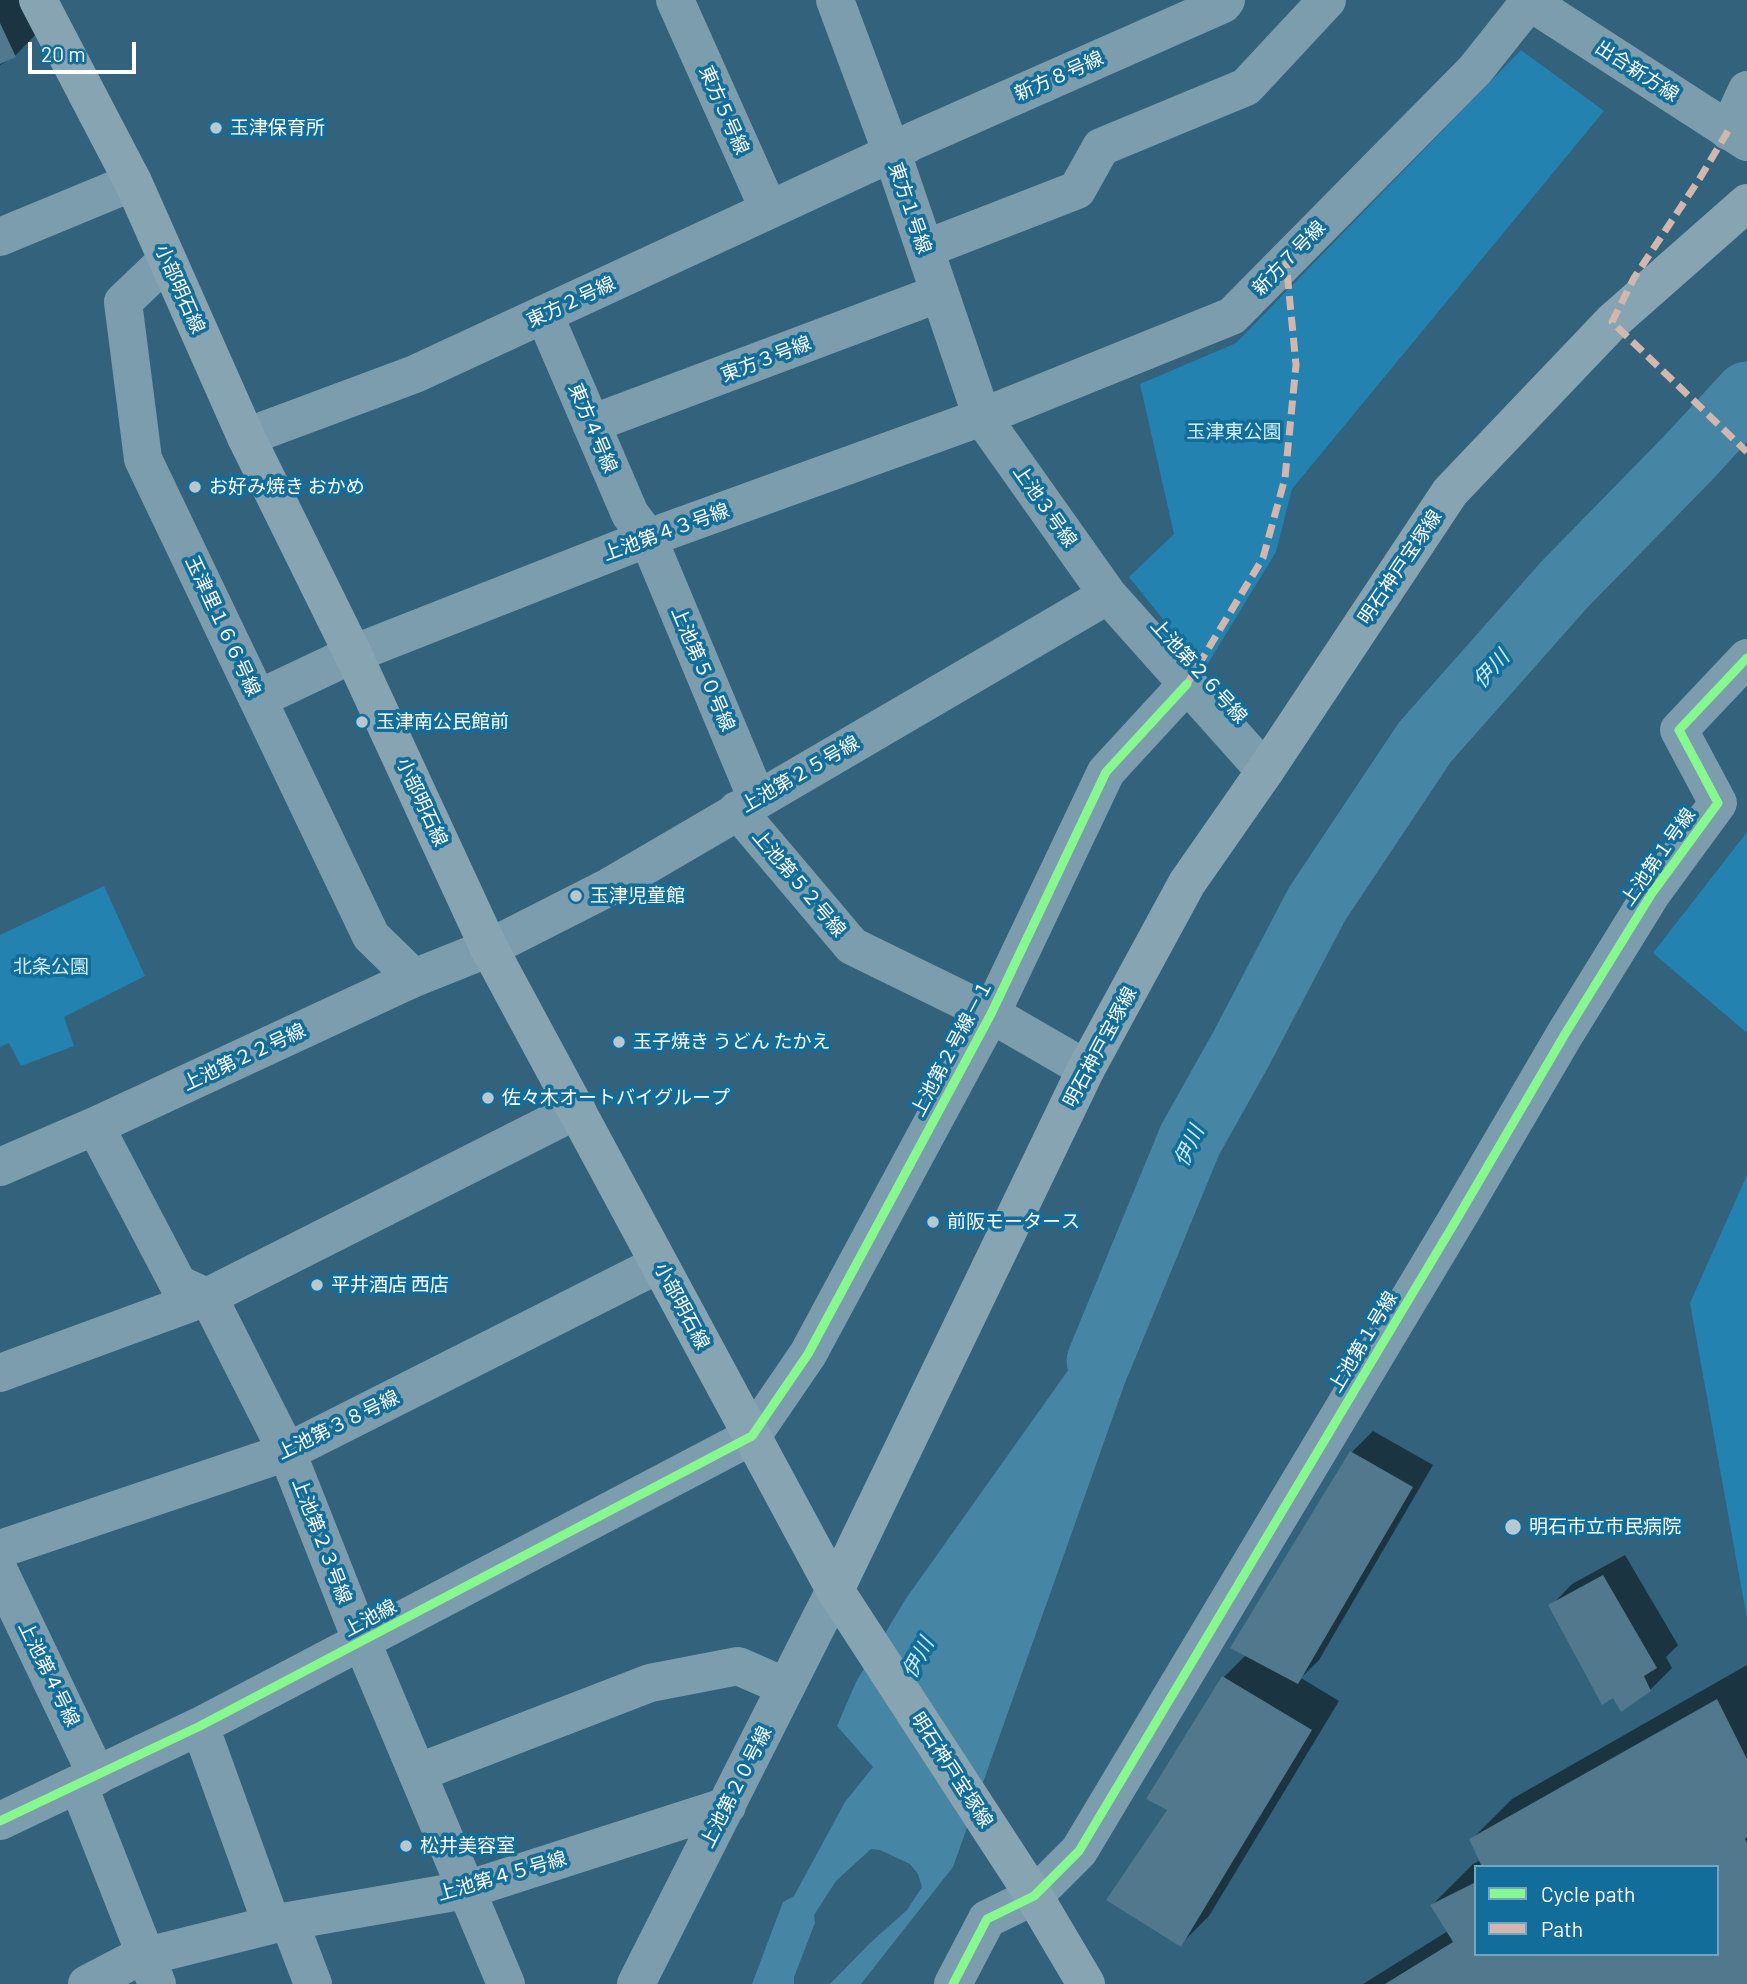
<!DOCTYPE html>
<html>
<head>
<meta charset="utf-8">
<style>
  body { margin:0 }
  #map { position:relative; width:1747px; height:1984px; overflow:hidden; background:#32627c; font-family:Barlow,sans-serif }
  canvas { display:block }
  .legend { position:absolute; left:1474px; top:1865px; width:245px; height:91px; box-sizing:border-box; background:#126d9b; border:2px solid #71a7c3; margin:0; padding:9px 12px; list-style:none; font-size:21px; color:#fff }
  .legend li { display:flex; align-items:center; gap:14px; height:35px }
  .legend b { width:35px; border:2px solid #71a7c3 }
  .scale { position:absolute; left:28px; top:42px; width:108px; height:32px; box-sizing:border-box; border:4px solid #fff; border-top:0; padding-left:9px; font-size:21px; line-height:24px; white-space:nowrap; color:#fff; -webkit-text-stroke:5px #126d9b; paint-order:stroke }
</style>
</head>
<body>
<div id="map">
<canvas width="1747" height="1984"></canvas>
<ul class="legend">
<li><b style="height:9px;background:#87f88f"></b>Cycle path</li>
<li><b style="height:9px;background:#d1b7ad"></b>Path</li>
</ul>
<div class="scale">20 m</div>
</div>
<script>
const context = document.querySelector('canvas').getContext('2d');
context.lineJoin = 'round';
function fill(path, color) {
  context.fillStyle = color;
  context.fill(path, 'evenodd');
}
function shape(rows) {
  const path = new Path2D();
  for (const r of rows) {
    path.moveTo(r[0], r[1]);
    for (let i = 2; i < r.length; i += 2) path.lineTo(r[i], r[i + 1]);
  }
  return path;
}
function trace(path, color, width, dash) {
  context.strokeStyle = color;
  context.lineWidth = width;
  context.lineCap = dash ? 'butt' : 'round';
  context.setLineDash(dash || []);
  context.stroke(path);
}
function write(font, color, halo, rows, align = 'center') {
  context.font = font + ' Barlow,"Noto Sans JP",sans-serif';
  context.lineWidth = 7;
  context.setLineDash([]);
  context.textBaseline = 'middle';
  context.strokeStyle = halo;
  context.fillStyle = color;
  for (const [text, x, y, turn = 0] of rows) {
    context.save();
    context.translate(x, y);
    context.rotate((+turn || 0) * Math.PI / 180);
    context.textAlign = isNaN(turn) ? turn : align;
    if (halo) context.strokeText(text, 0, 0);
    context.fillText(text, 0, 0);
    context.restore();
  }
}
fill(shape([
  [1521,50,1604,111,1292,489,1276,552,1204,670,1129,577,1174,534,1140,384,1236,343],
  [1747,832,1747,1033,1653,953],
  [104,886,145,976,64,1017,74,1046,21,1066,9,1043,0,1047,0,935],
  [1747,1175,1747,1619,1690,1303]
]), '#2382b0');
fill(shape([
  [1191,1197,953,1867,861,1984,830,1984,870,1943,907,1910,922,1887,918,1874,910,1864,880,1850,871,1849,836,1881,814,1915,815,1923,794,1977,794,1984,752,1984,783,1902,794,1896,845,1802,873,1767,837,1726,856,1682,905,1600]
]), '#4785a4');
fill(shape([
  [0,0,31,0,43,27,15,56,0,65],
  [1373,1431,1433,1465,1319,1660,1301,1678,1339,1701,1209,1916,1180,1945,1169,1810,1223,1678,1246,1655,1352,1452],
  [1625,1555,1678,1645,1666,1657,1672,1668,1650,1690,1551,1606,1572,1584],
  [1747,1665,1747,1984,1363,1984,1448,1931,1432,1905,1473,1864,1481,1860,1471,1840,1512,1799],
  [1476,1867,1717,1867,1717,1954,1476,1954]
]), '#0007');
trace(shape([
  [1099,1361,1190,1140,1241,1049,1317,904,1425,742,1564,585,1691,455,1747,394]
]), '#4785a4', 65);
fill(shape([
  [0,23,16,57,0,64],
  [1350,1451,1413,1487,1298,1684,1230,1648],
  [1603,1575,1657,1668,1644,1676,1651,1691,1621,1712,1613,1698,1602,1705,1548,1605],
  [1222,1676,1312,1730,1181,1947,1106,1900,1167,1810,1146,1799],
  [1717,1699,1747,1759,1747,1837,1745,1839,1747,1843,1747,1984,1385,1984,1453,1942,1430,1905,1476,1882,1476,1954,1717,1954,1717,1867,1482,1867,1469,1839]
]), '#51788c');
trace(shape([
  [675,0,769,210],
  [835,0,892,153,982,417,1108,595,1265,771],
  [1728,131,1747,90],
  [0,237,133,182],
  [925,249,1077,190,1101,147,1246,87,1327,0],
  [167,260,123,302,143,459,371,936,414,978],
  [544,314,630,514,648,538,757,799],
  [591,424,940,293],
  [246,437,415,374,892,153,913,141,1223,4,1226,0],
  [258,699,353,654,648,538,982,417,1232,316,1475,70,1529,2],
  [737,810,852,946,991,1014,1086,1069],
  [95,1126,178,1284,207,1297,213,1306,287,1452,362,1642,506,1984],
  [0,1167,95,1126,414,978,489,948,609,887,1108,595],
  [0,1373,207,1297,577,1110],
  [0,1549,287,1452,659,1264],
  [0,1573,97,1776],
  [200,1726,272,1925],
  [417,1773,650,1683,738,1666,786,1687],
  [78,1784,157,1984],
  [0,1821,200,1726,752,1436,808,1354,991,1014,1106,772,1187,684],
  [289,1921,313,1984],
  [87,1984,135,1959,283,1922,466,1890,727,1806],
  [636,1984,835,1590],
  [953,1984,987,1919,1034,1896,1079,1851,1458,1217,1565,1034,1652,893,1718,803,1679,730,1747,658]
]), '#7c9dae', 38);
trace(shape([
  [1527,0,1747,142]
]), '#7c9dae', 38);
trace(shape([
  [38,0,133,182,246,437,353,654,489,948,835,1590,1034,1896,1086,1984],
  [835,1590,1086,1069,1187,883,1265,771,1450,492,1612,322,1747,203]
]), '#87a4b3', 38);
trace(shape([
  [1728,131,1700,178,1634,278,1612,322,1747,452],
  [1187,684,1263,558,1285,478,1296,365,1286,261]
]), '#d1b7ad', 7, [14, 7]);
trace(shape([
  [0,1821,200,1726,752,1436,808,1354,991,1014,1106,772,1187,684],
  [953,1984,987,1919,1034,1896,1079,1851,1458,1217,1565,1034,1652,893,1718,803,1679,730,1747,658]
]), '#87f88f', 9);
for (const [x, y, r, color] of [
  [216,128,7,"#b7c8d1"],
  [195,487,7,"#b7c8d1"],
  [362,722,7,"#b7c8d1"],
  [576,896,7,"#b7c8d1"],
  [619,1042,7,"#b7c8d1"],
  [488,1098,7,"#b7c8d1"],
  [933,1222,7,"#b7c8d1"],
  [317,1285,7,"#b7c8d1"],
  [1513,1527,9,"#b7c8d1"],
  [406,1846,7,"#b7c8d1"]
]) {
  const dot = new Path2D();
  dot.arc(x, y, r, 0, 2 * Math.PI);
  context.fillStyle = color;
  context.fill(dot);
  trace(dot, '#126d9b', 2.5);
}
write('19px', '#fff', '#126d9b', [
  ["出合新方線",1637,71,33],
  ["新方８号線",1059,76,-24],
  ["東方５号線",724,110,66],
  ["東方１号線",910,208,71],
  ["新方７号線",1289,258,-46],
  ["小部明石線",180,289,66],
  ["東方２号線",571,302,-25],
  ["東方３号線",766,359,-21],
  ["東方４号線",593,428,67],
  ["上池３号線",1045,506,55],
  ["上池第４３号線",666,532,-20],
  ["明石神戸宝塚線",1400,567,-56],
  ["玉津里１６６号線",223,626,65],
  ["上池第５０号線",703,669,67],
  ["上池第２６号線",1199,671,48],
  ["上池第２５号線",800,774,-30],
  ["小部明石線",422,802,65],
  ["上池第１号線",1658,857,-55],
  ["上池第５２号線",799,883,50],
  ["明石神戸宝塚線",1100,1047,-62],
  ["上池第２号線－１",952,1048,-62],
  ["上池第２２号線",244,1057,-25],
  ["小部明石線",682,1306,62],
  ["上池第１号線",1363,1342,-59],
  ["上池第３８号線",338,1425,-26],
  ["上池第２３号線",322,1541,69],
  ["上池線",370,1618,-28],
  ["上池第４号線",49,1674,64],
  ["明石神戸宝塚線",952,1770,57],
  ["上池第２０号線",736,1787,-63],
  ["上池第４５号線",502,1876,-16]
]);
write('19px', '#fff', '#126d9b', [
  ["玉津保育所",230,128],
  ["お好み焼き おかめ",209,487],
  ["玉津南公民館前",376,722],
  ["玉津児童館",590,896],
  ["玉子焼き うどん たかえ",633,1042],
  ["佐々木オートバイグループ",502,1098],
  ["前阪モータース",947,1222],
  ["平井酒店 西店",331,1285],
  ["明石市立市民病院",1529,1527],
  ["松井美容室",420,1846]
], 'left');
write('19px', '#ceeefe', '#126d9b', [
  ["玉津東公園",1234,432],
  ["北条公園",51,967]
]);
write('italic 21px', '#c5ebfb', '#126d9b', [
  ["伊川",1491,669,-48],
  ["伊川",1189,1146,-65],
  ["伊川",918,1658,-62]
]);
</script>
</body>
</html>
